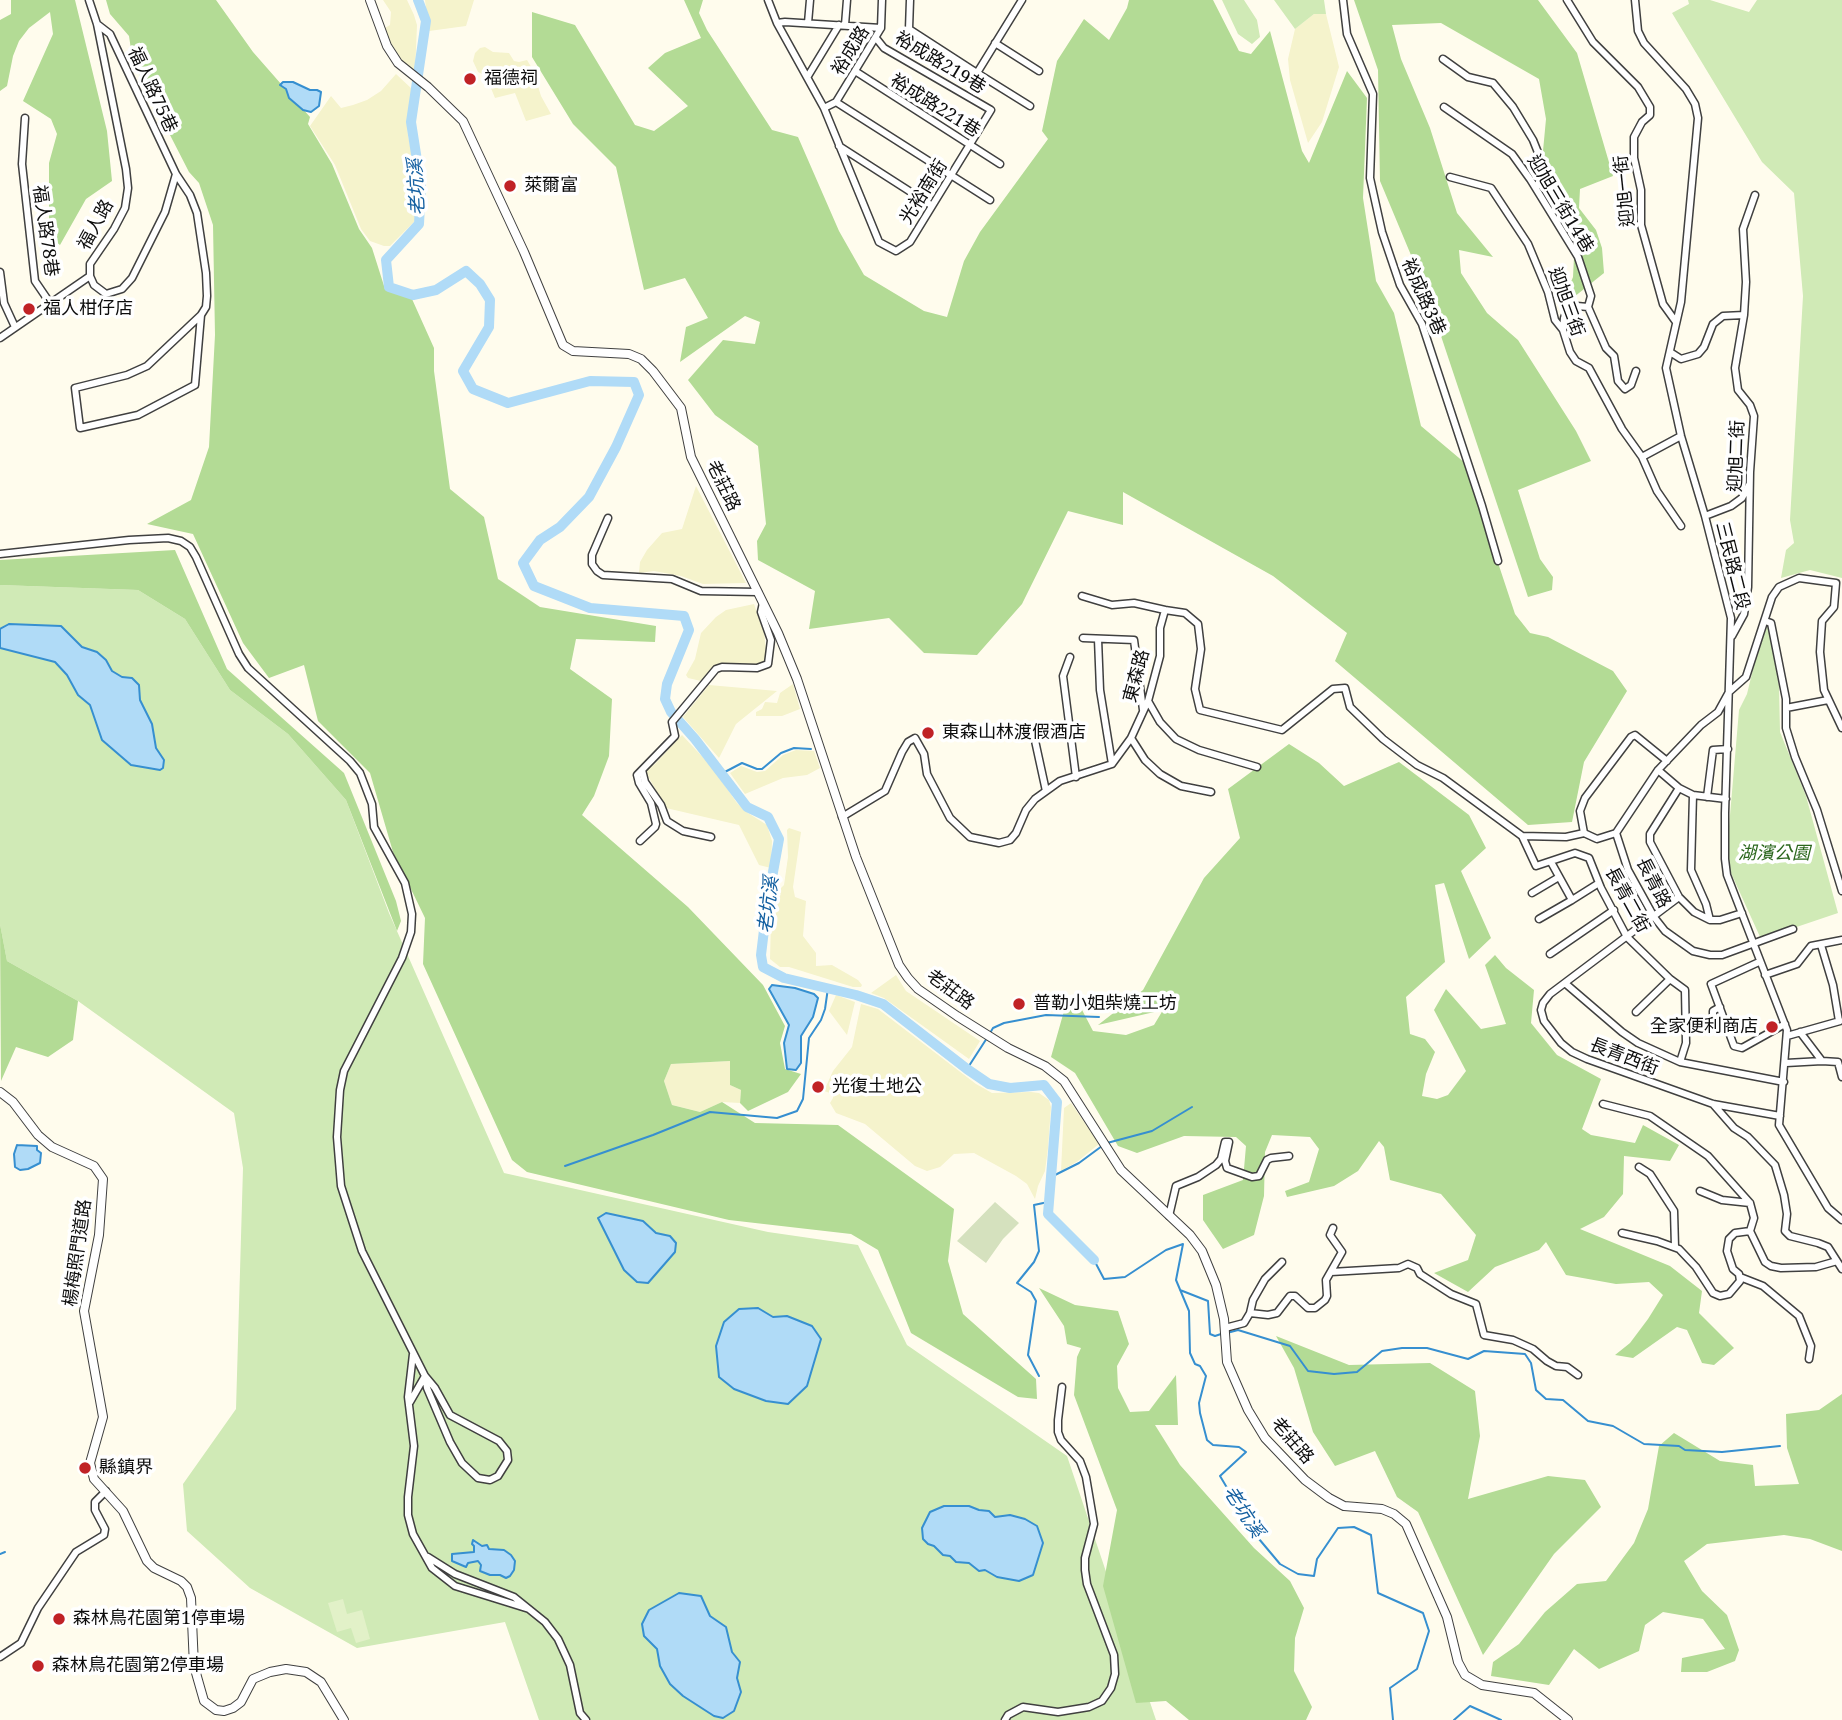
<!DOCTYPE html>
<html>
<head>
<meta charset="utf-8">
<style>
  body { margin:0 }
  canvas { display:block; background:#fffced }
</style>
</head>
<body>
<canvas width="1842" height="1720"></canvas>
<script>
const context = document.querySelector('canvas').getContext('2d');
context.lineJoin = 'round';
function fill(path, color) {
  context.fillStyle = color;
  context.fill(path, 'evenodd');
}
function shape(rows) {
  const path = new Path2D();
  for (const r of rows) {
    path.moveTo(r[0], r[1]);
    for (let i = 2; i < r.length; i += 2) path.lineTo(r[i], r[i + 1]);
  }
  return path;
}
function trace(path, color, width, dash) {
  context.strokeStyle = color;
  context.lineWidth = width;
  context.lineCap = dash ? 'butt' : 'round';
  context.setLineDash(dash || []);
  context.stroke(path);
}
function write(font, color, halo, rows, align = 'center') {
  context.font = font + ' "Noto Serif","Noto Sans TC",serif';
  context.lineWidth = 7;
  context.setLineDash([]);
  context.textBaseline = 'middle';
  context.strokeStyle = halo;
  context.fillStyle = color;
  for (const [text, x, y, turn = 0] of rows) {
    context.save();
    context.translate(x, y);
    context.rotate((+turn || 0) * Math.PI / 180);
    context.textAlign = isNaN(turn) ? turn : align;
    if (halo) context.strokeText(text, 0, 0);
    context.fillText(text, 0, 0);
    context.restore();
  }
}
fill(shape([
  [383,0,407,0,414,15,417,25,415,73,403,62,391,43,385,28,390,25,391,12],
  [425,0,474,0,466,26,429,31],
  [1314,14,1326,14,1339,67,1322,122,1308,143,1290,80,1288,59,1295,29],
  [485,47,493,52,509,53,514,61,519,62,527,60,533,70,541,96,551,114,526,121,515,93,495,98,486,76,478,72,473,61,475,53,480,48],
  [396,74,412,89,407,121,408,136,418,184,418,209,414,222,390,246,384,246,370,241,361,229,335,165,310,126,331,96,341,108,353,105,367,100,381,91],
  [696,486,746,583,703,584,681,576,654,571,639,573,640,562,647,550,662,533,682,529],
  [754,604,764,632,767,659,765,662,758,666,718,664,701,681,688,678,686,675,695,659,701,633,716,617,726,610],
  [793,684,800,709,782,716,756,716,756,712,762,709,765,702,777,703,780,693],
  [709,685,777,691,736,724,719,758,683,717],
  [682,735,712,767,737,803,748,813,767,825,772,841,771,868,759,865,739,825,666,808,645,771,655,764],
  [796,750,814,751,820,768,807,775,783,778,745,794,730,773,741,766,757,772,765,771,783,755],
  [789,828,801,832,793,887,795,897,806,901,803,936,816,953,816,966,832,965,858,980,862,985,861,987,853,987,789,967,780,967,770,959,771,921,780,889,784,885,788,857,787,830],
  [896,975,906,991,980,1041,969,1059,884,998,871,993],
  [836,995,855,1002,847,1035,829,1011],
  [861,1004,878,1009,976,1084,992,1093,1031,1092,1039,1093,1049,1100,1051,1107,1048,1148,1045,1171,1038,1186,1035,1199,1027,1184,1016,1176,974,1153,954,1154,940,1167,927,1171,915,1166,865,1124,836,1113,830,1103,833,1098,833,1094,824,1091,833,1071,852,1047],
  [730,1061,730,1085,741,1090,740,1103,722,1102,700,1112,672,1105,664,1081,671,1064],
  [1071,1103,1099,1144,1078,1161,1061,1171,1064,1108]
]), '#f5f3cc');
fill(shape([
  [1222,0,1244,0,1257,20,1260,37,1252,44,1238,34],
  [1274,0,1324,0,1326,14,1314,14,1295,29],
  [1688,0,1710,0,1749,12,1757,0,1842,0,1842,578,1810,570,1781,578,1786,550,1794,543,1790,520,1803,296,1794,193,1762,162,1672,13,1689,4],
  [0,585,138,590,185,619,230,690,288,734,346,800,389,913,504,1173,768,1232,858,1245,907,1345,1067,1456,1156,1720,539,1720,505,1622,357,1648,250,1588,187,1531,183,1484,236,1409,243,1168,234,1113,78,1001,7,961,0,924],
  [1768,624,1779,686,1780,732,1806,796,1838,913,1761,939,1726,862,1739,710,1747,694,1756,657]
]), '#d0eab6');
fill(shape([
  [11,0,75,0,107,131,112,181,86,199,60,245,49,237,49,163,57,134,51,119,23,101,53,34,50,12,29,28,19,41,13,56,7,86,0,91,0,20,11,14],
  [106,0,216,0,253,52,310,117,308,124,332,164,359,229,372,248,385,289,412,299,434,348,434,371,450,489,484,517,498,579,540,607,656,626,655,642,576,639,570,669,612,699,609,756,594,796,582,815,688,907,763,985,785,1026,780,1043,785,1069,801,1074,788,1092,748,1111,740,1103,741,1090,730,1085,730,1061,671,1064,664,1081,672,1105,700,1112,722,1102,755,1123,838,1125,954,1209,948,1261,963,1314,1036,1379,1037,1399,1018,1397,911,1333,878,1250,851,1234,729,1220,527,1172,512,1160,423,964,425,918,393,852,370,773,318,721,304,665,269,678,243,643,193,534,147,524,191,500,209,447,215,335,213,225,199,183,189,172,133,63,129,36,110,14],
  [684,0,703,0,699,13,707,30,772,130,798,137,839,231,864,275,924,311,947,317,964,261,980,232,1048,139,1042,131,1057,61,1084,19,1109,40,1127,8,1129,0,1213,0,1239,51,1251,54,1270,31,1302,151,1309,163,1347,71,1367,98,1363,198,1376,281,1394,313,1421,426,1465,463,1515,614,1530,633,1548,637,1613,671,1627,691,1584,762,1572,822,1528,825,1335,661,1347,633,1273,576,1123,492,1123,525,1068,511,1022,604,977,655,924,653,889,618,809,629,815,591,758,560,757,541,766,524,758,446,715,415,688,380,723,340,755,344,760,322,745,316,680,362,686,327,708,318,685,278,644,290,616,167,573,124,532,57,532,12,575,25,635,125,654,131,688,106,648,68,665,53,701,38],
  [1354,0,1538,0,1577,53,1613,176,1580,189,1579,208,1596,230,1602,248,1604,273,1574,297,1563,302,1573,277,1575,237,1559,208,1543,151,1546,119,1539,79,1441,23,1392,25,1401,59,1430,128,1457,213,1493,257,1459,250,1461,273,1487,313,1518,340,1576,431,1591,461,1518,490,1540,559,1553,577,1552,590,1528,597,1426,291,1380,181,1378,70],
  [175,550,227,669,344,773,396,901,401,921,397,931,346,800,288,734,230,690,185,619,138,590,0,585,0,560],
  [1289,744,1319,763,1344,786,1399,762,1469,815,1486,848,1461,871,1491,938,1469,959,1444,883,1435,885,1445,962,1406,997,1410,1034,1425,1039,1435,1052,1426,1074,1422,1096,1437,1099,1448,1095,1466,1071,1434,1010,1446,989,1481,1029,1506,1024,1485,965,1495,955,1506,968,1534,990,1531,1023,1557,1055,1601,1079,1582,1129,1591,1135,1635,1143,1643,1125,1679,1145,1670,1161,1624,1156,1623,1194,1604,1217,1580,1229,1670,1266,1702,1291,1699,1313,1734,1348,1714,1365,1702,1363,1687,1330,1677,1327,1633,1358,1615,1355,1630,1343,1648,1319,1663,1295,1649,1282,1616,1284,1566,1275,1546,1242,1539,1250,1495,1267,1468,1292,1434,1273,1468,1260,1476,1235,1441,1194,1390,1180,1384,1147,1379,1141,1358,1171,1334,1186,1287,1197,1285,1191,1309,1182,1319,1149,1310,1137,1272,1135,1265,1152,1264,1196,1254,1235,1223,1249,1203,1220,1203,1195,1243,1180,1246,1146,1236,1137,1184,1136,1137,1153,1118,1146,1075,1073,1051,1057,1064,1011,1081,1008,1093,1031,1126,1035,1154,1025,1163,1010,1098,1025,1143,990,1204,878,1240,838,1228,789],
  [0,924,7,961,78,1001,73,1040,48,1057,16,1047,1,1081],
  [1039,1288,1075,1305,1118,1311,1129,1344,1117,1366,1118,1388,1130,1412,1149,1411,1176,1375,1178,1425,1155,1425,1180,1465,1254,1548,1290,1581,1304,1608,1295,1638,1294,1671,1312,1707,1306,1720,1189,1720,1166,1701,1136,1703,1103,1586,1117,1510,1074,1395,1077,1357,1081,1348,1067,1344,1064,1326],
  [1276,1336,1349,1365,1430,1363,1475,1391,1480,1436,1468,1499,1548,1476,1585,1480,1601,1507,1554,1554,1483,1655,1418,1512,1397,1497,1375,1451,1335,1466,1313,1432,1294,1368],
  [1842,1394,1842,1551,1810,1539,1784,1535,1707,1544,1684,1561,1702,1591,1727,1615,1739,1650,1735,1661,1707,1672,1681,1672,1682,1658,1725,1649,1703,1619,1663,1612,1645,1625,1639,1651,1599,1669,1574,1649,1549,1685,1491,1676,1493,1662,1519,1644,1545,1612,1577,1584,1606,1581,1634,1543,1648,1509,1659,1446,1674,1433,1720,1461,1753,1465,1755,1486,1799,1484,1787,1448,1786,1414,1819,1410]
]), '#b3db95');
fill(shape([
  [995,1202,1019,1223,1003,1239,986,1263,957,1241]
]), '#d5e1be');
fill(shape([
  [343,1599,347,1614,362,1610,370,1639,356,1643,351,1628,337,1632,328,1603]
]), '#e2f1c8');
const water = shape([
  [283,82,293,82,310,90,317,90,321,92,319,106,311,112,303,110,289,98,286,89,280,85,283,82],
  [9,624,61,626,82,647,97,652,106,660,112,671,122,677,132,678,139,685,140,700,152,724,156,748,164,760,163,768,160,770,131,765,102,740,90,705,78,695,67,675,55,662,0,648,0,629,9,624],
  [772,985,795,988,814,994,818,998,813,1017,801,1036,801,1063,796,1070,787,1069,784,1043,789,1025,769,989,772,985],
  [17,1145,37,1146,37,1150,41,1153,40,1163,28,1169,20,1170,15,1167,14,1154,17,1145],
  [606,1213,643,1221,656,1233,670,1236,676,1243,675,1252,648,1283,637,1282,624,1270,598,1218,606,1213],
  [758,1308,773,1317,787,1316,812,1326,821,1339,807,1386,788,1404,766,1401,734,1389,719,1377,716,1346,724,1322,739,1309,758,1308],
  [944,1506,969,1506,979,1510,989,1511,995,1517,1010,1515,1025,1519,1037,1526,1043,1543,1033,1575,1019,1581,997,1577,985,1570,979,1571,969,1563,956,1562,950,1556,943,1555,934,1546,928,1544,923,1539,922,1528,930,1512,944,1506],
  [473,1540,482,1546,487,1545,489,1549,504,1550,511,1555,515,1561,514,1570,510,1576,506,1578,500,1575,490,1575,480,1571,481,1565,478,1561,468,1563,466,1567,452,1561,452,1554,474,1552,474,1546,472,1544,473,1540],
  [679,1593,701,1596,710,1616,726,1627,732,1652,740,1662,737,1678,741,1692,734,1711,723,1718,714,1716,683,1696,670,1684,660,1666,657,1649,644,1636,642,1624,649,1610,679,1593]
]);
fill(water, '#b0dbf7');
trace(water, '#368fd0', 2);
trace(shape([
  [721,774,742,763,757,769,762,769,781,753,794,748,811,749],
  [990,1033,993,1028,1004,1023,1046,1015,1099,1017],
  [967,1069,987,1038],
  [1107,1143,1152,1131,1192,1107],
  [565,1166,653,1135,710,1112,777,1118,797,1111,803,1099,809,1038,821,1020,825,1009,828,988],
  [1049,1178,1079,1163,1102,1146],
  [1094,1260,1104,1279,1125,1277,1166,1250,1183,1244,1176,1280,1189,1311,1190,1353,1195,1364,1200,1366,1206,1376,1199,1403,1200,1413,1207,1440,1213,1445,1239,1447,1246,1452,1220,1476,1254,1533,1280,1564,1298,1574,1314,1576,1317,1559,1338,1528,1354,1527,1371,1535,1378,1593,1423,1613,1429,1631,1417,1669,1390,1688,1393,1720],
  [1180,1290,1208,1301,1210,1334,1215,1336,1221,1334],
  [1227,1333,1238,1330,1290,1346,1308,1371,1334,1374,1357,1372,1382,1351,1402,1348,1427,1348,1468,1359,1484,1351,1525,1354,1531,1363,1536,1390,1546,1399,1563,1400,1588,1421,1613,1426,1644,1444,1679,1446,1685,1450,1722,1452,1780,1446],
  [1039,1376,1028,1355,1036,1301,1031,1292,1017,1283,1034,1262,1039,1251,1034,1205,1048,1202],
  [0,1554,5,1552],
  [1454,1720,1470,1706,1501,1720]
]), '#368fd0', 2);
trace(shape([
  [418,0,426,21,411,122,421,186,419,224,386,260,389,287,413,295,436,290,466,271,480,284,490,300,489,327,463,371,473,389,508,403,590,381,634,382,639,395,616,447,589,497,560,527,540,540,523,563,534,586,590,608,684,616,689,630,667,684,665,699,671,712,695,739,747,807,768,817,779,839,767,905,761,955,763,967,784,978,856,995,883,1004,967,1069,989,1084,1010,1088,1044,1085,1057,1102,1048,1214,1094,1260]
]), '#b0dbf7', 10);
const minor = shape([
  [768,0,777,23,824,108,879,242,896,251,910,242,991,110,884,48,876,38],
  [910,0,909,29,977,73,1022,0],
  [1343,0,1347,34,1373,94,1370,178,1382,232,1400,285,1422,324,1482,506,1498,561],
  [1567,0,1593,42,1638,87,1650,107,1650,115,1642,122,1634,137,1634,158,1641,190,1641,225,1663,304,1676,322],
  [1635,0,1638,31,1644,43,1686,89,1695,104,1698,118,1681,302,1666,368,1681,436,1705,516,1731,618,1725,813,1725,859,1727,875,1787,1030,1779,1125,1828,1208,1842,1220],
  [777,23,785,22,881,28],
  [808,23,810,0],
  [97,24,110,34,176,174,190,195,197,213,206,273,207,296,206,307,201,315,147,366,127,375,75,388,80,428,138,415,195,385,201,315],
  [845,25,847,0],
  [995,43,1039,71],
  [1443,59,1468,77,1493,83,1513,107,1533,140,1541,160,1543,174,1536,188],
  [855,71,1000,164],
  [977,73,1030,106],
  [808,76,839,25],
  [836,102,990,200],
  [1444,107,1512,154,1530,179,1578,257,1591,296,1588,307,1577,306,1567,310,1564,318,1563,330],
  [824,108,836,102,881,28,882,0],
  [25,118,22,164,35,281,50,303],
  [839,146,931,205],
  [1450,177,1491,188,1528,244,1548,292,1555,320,1563,330,1570,352,1576,361,1589,368,1622,429,1642,457,1681,436],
  [0,272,4,303,15,327],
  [90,276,94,285,106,294,122,289,132,278,165,212,176,174],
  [1588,307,1606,348,1614,356,1618,381,1625,389,1631,385,1636,371],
  [0,338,90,276,90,264,114,229,125,208,128,188,126,169,97,24,89,0],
  [1670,352,1681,359,1698,354,1704,347,1713,324,1723,316,1744,315],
  [1642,457,1657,491,1681,526],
  [1705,516,1731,506,1742,498,1749,485],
  [608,518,592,555,592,564,597,571,603,575,672,579,701,591,758,592],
  [0,554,129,540,168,538,181,541,190,547,196,557,239,654,248,668,350,761,360,773,372,804,374,827,405,883,412,914,411,932,402,958,344,1071,340,1090,337,1137,341,1186,362,1251,425,1376,435,1388,450,1415,499,1441,507,1451,508,1460,498,1476,490,1480,478,1478,462,1463,450,1442,427,1388,425,1376],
  [1082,596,1112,605,1134,603,1165,610],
  [1765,621,1771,623,1786,699,1786,728,1795,757,1817,810,1842,891],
  [1732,636,1744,614,1748,587,1750,472,1754,416,1750,405,1738,390,1735,368,1744,315,1746,282,1743,229,1755,195],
  [1083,638,1134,640,1143,710],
  [1098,639,1100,690,1112,764],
  [1070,657,1063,676,1076,777],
  [1148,701,1160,722,1176,739,1199,750,1257,767],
  [1786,708,1828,700],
  [1034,736,1046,791],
  [1131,738,1145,760,1160,774,1181,786,1211,792],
  [642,770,645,782,661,805,667,821,683,831,711,837],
  [1658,770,1679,788,1693,795,1726,799],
  [1679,788,1650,834,1650,842,1679,897,1694,912,1710,920,1720,920,1742,913],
  [1693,795,1691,870,1706,904,1710,920],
  [1707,797,1713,750,1728,749],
  [842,817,885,791,902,752,908,742,915,738,924,754,927,774,950,818,970,837,999,843,1010,840,1016,833,1026,810,1035,799,1060,781,1112,764,1131,738,1148,701,1160,656,1160,628,1165,610,1185,613,1198,624,1201,649,1195,689,1200,710,1282,730,1333,689,1345,688,1350,707,1383,739,1417,765,1443,778,1522,836,1566,837,1584,833,1597,839,1616,833,1658,770,1701,725,1718,712,1729,692,1746,677,1772,597,1779,587,1799,578,1836,583,1834,607,1822,621,1820,652,1824,690,1842,728],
  [1584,833,1580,811,1585,798,1631,737,1635,735,1667,761],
  [1616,833,1628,870,1654,917,1665,931,1693,951,1710,955,1722,955,1793,929],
  [1522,836,1536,866,1575,853,1589,858,1601,888,1627,937,1670,979,1636,1012],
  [640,841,655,827,656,824,651,803,639,783,637,775,675,736,672,722,716,669,722,667,757,668,768,664,771,640,761,612,763,603],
  [1551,862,1572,900,1599,883],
  [1532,893,1559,877],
  [1679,897,1550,994,1543,1003,1541,1010,1544,1021,1561,1043,1572,1052,1587,1059,1713,1104,1780,1116],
  [1539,919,1572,900],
  [1821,945,1833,985,1839,1021],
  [1550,954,1614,910],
  [1759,962,1711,984,1734,1046,1742,1048,1785,1024],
  [1765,975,1797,964,1811,946,1842,940],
  [1670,979,1685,990,1686,1043,1680,1062],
  [1566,984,1622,1032,1638,1043,1680,1062,1784,1082],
  [1720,1007,1713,1011,1713,1018,1718,1024,1726,1023],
  [1800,1032,1822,1061,1838,1062,1842,1077],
  [1787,1036,1840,1021],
  [1786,1063,1822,1061],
  [1603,1104,1650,1116,1708,1156,1750,1203,1754,1218,1750,1231,1735,1233,1729,1239,1727,1251,1733,1269,1739,1274,1740,1281,1729,1294,1720,1296,1713,1293,1696,1267,1679,1249,1657,1241,1622,1233],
  [1713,1104,1734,1128,1748,1137,1775,1165,1784,1195,1787,1214,1785,1231,1790,1236,1818,1243,1828,1247,1842,1269],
  [1639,1167,1650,1174,1674,1211,1675,1247],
  [1700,1191,1722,1200,1750,1203],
  [1169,1216,1176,1186,1198,1177,1216,1165,1221,1159,1225,1142,1229,1142,1225,1161,1227,1168,1252,1177,1259,1176,1267,1160,1271,1158,1289,1156],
  [1750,1231,1765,1262,1771,1266,1781,1268,1816,1267,1837,1261],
  [1331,1272,1399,1268,1408,1264,1417,1268,1420,1274,1451,1294,1476,1304,1484,1335,1513,1340,1533,1349,1547,1361,1556,1366,1567,1367,1578,1375],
  [1740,1277,1763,1286,1799,1316,1811,1346,1809,1359],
  [1250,1313,1253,1300,1265,1279,1282,1262],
  [1225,1328,1244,1323,1250,1313,1268,1315,1277,1313,1290,1296,1295,1296,1308,1308,1315,1308,1325,1300,1327,1296,1326,1280,1342,1252,1330,1235,1333,1228],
  [413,1354,408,1397,414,1446,408,1497,408,1515,413,1534,432,1568,455,1586,529,1609],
  [410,1402,425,1376],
  [428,1557,455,1574,514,1597,545,1622,558,1639,570,1665,580,1713,586,1720],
  [0,1657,21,1643,38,1608,76,1552,104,1535,105,1529,95,1510,95,1502,106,1491],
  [1005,1720,1008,1715,1023,1707,1058,1712,1089,1707,1102,1701,1111,1688,1115,1674,1114,1655,1087,1584,1085,1570,1085,1558,1094,1524,1086,1477,1080,1461,1061,1440,1058,1432,1058,1420,1062,1387]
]);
const tertiary = shape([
  [370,0,387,46,398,63,428,87,463,121,524,252,563,345,573,351,629,354,641,359,653,371,681,408,691,457,778,633,797,679,856,857,899,965,908,978,918,989,957,1016,1008,1048,1045,1066,1064,1081,1121,1170,1190,1235,1202,1251,1216,1285,1224,1319,1227,1362,1248,1410,1265,1438,1305,1480,1329,1498,1344,1506,1382,1509,1394,1514,1406,1524,1447,1617,1458,1662,1465,1675,1482,1685,1534,1693,1568,1720],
  [0,1092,13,1102,38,1135,52,1147,94,1166,103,1179,99,1235,84,1311,103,1417,90,1463,94,1479,123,1511,147,1561,154,1568,181,1581,187,1587,191,1598,194,1666,204,1701,216,1710,224,1711,233,1708,241,1702,253,1679,270,1672,286,1669,306,1672,321,1682,344,1720]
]);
trace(minor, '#404040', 9);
trace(tertiary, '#404040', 10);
trace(minor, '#fff', 6);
trace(tertiary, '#fff', 8);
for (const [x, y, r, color] of [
  [470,79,7,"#c02226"],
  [510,186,7,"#c02226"],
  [29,309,7,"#c02226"],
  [928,733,7,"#c02226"],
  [1019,1004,7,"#c02226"],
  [1772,1027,7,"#c02226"],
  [818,1087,7,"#c02226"],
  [85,1468,7,"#c02226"],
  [59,1619,7,"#c02226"],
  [38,1666,7,"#c02226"]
]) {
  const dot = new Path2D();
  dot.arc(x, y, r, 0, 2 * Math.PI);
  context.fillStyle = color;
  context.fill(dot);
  trace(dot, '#fff', 2.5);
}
write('18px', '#0d0d0d', '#fff', [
  ["裕成路",851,51,-58],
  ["裕成路219巷",940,63,31],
  ["福人路75巷",152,90,65],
  ["裕成路221巷",935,106,32],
  ["迎旭一街",1625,191,-96],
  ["光裕南街",924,192,-58],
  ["迎旭三街14巷",1560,204,59],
  ["福人路",96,225,-61],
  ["福人路78巷",45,231,82],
  ["裕成路3巷",1423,297,66],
  ["迎旭三街",1566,302,70],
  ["迎旭二街",1737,456,-88],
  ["老莊路",723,486,64],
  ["三民路二段",1732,566,76],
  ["東森路",1137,676,-75],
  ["長青路",1653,883,63],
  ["長青二街",1627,900,61],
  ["老莊路",950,990,36],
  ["長青西街",1624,1057,21],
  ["楊梅照門道路",78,1253,-82],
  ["老莊路",1292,1441,49]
]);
write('18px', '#0d0d0d', '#fff', [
  ["福德祠",484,79],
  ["萊爾富",524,186],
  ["福人柑仔店",43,309],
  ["東森山林渡假酒店",942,733],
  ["普勒小姐柴燒工坊",1033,1004],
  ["全家便利商店",1758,1027,"right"],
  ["光復土地公",832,1087],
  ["縣鎮界",99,1468],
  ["森林鳥花園第1停車場",73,1619],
  ["森林鳥花園第2停車場",52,1666]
], 'left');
write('italic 18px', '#2a661c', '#fff', [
  ["湖濱公園",1774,854]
]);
write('italic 19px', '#1460a1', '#fff', [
  ["老坑溪",417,187,-93],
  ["老坑溪",769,905,-83],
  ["老坑溪",1243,1512,57]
]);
</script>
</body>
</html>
